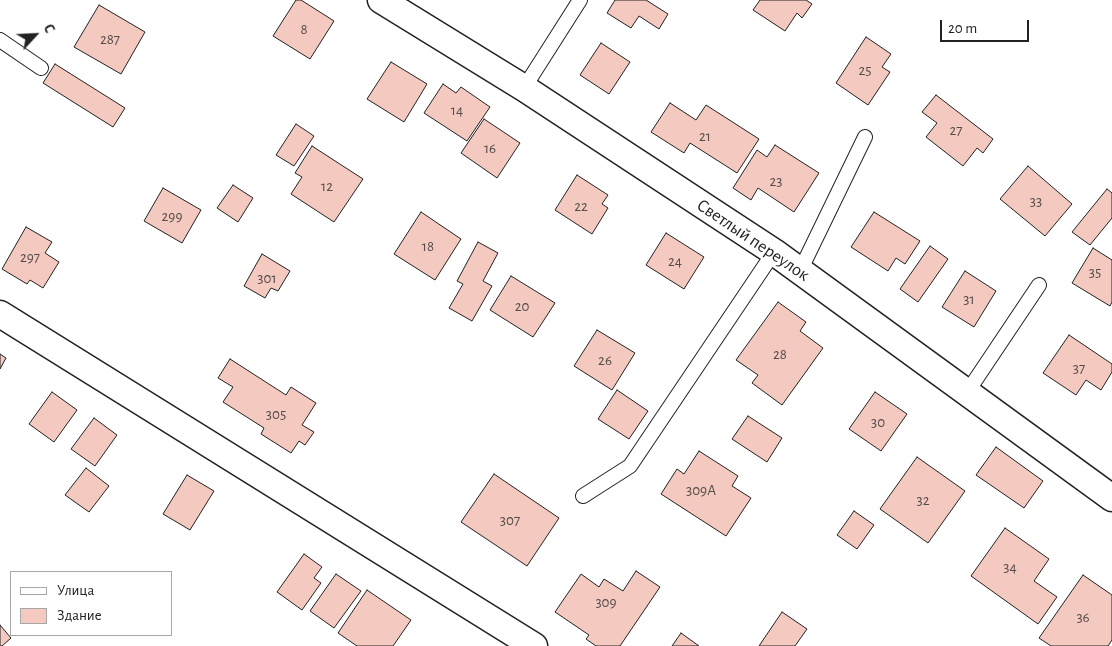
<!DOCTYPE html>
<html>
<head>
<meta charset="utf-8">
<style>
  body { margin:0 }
  #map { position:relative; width:1112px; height:646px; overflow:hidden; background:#fff; font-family:"Alegreya Sans",sans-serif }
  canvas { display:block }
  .legend { position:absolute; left:10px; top:571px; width:162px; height:65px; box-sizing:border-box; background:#fff; border:1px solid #a7a7a7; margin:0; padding:6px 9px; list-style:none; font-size:15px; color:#222 }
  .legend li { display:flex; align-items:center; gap:10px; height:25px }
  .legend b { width:25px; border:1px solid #a7a7a7 }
  .north { position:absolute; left:10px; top:10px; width:50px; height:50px; -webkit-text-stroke:4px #fff; paint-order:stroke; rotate:65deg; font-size:14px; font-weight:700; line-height:20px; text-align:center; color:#222 }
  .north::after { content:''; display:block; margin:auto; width:18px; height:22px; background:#222; clip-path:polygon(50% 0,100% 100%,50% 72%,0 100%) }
  .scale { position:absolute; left:940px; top:20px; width:89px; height:22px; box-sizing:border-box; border:2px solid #222; border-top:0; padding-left:6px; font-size:15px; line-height:18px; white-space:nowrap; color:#222; -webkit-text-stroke:4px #fff; paint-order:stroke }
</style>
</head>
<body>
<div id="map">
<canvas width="1112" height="646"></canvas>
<ul class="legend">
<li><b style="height:6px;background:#fff"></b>Улица</li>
<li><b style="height:14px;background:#f3c9c0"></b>Здание</li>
</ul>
<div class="north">С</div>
<div class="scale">20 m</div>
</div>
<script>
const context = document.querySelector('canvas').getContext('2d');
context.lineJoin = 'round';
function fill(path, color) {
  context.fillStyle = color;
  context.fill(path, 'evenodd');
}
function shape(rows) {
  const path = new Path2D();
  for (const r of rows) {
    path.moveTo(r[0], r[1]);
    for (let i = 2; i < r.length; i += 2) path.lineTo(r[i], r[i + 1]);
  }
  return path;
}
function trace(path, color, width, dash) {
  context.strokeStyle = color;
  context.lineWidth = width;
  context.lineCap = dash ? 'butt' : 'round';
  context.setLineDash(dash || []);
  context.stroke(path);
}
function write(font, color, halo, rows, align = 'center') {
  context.font = font + ' "Alegreya Sans",sans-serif';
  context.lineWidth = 4;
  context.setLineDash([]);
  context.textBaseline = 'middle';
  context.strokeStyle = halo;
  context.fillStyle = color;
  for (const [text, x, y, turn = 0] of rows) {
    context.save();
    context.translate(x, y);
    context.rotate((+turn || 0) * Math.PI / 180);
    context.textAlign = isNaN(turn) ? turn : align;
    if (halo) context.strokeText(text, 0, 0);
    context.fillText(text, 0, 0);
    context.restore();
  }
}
const building = shape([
  [296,0,301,0,334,21,310,59,273,36,296,0],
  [615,0,646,0,668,14,659,29,639,16,631,28,607,13,615,0],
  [760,0,806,0,812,4,802,18,797,13,785,31,753,10,760,0],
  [99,5,145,32,121,74,74,47,99,5],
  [866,37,891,54,882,67,890,72,868,105,836,83,866,37],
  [601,43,630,62,609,94,580,75,601,43],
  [391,62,427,84,404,122,367,99,391,62],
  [55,64,125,108,113,127,43,83,55,64],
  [443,84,456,93,461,87,490,107,467,141,424,113,443,84],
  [936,95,993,139,983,153,977,148,963,166,926,137,937,123,922,112,936,95],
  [670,103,696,120,706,105,759,139,737,173,690,143,684,153,651,132,670,103],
  [484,119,520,143,497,178,461,153,484,119],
  [296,124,314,136,294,166,276,155,296,124],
  [775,145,819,173,794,212,758,188,751,200,733,188,757,150,767,157,775,145],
  [312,146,363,179,334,222,291,194,302,177,295,173,312,146],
  [1028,166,1072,204,1045,236,1000,199,1028,166],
  [577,175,608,195,602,204,608,208,592,234,555,210,577,175],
  [233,185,253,198,238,222,217,208,233,185],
  [163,188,201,210,182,243,144,221,163,188],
  [1107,189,1112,193,1112,218,1090,245,1072,232,1107,189],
  [421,212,461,239,435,280,394,254,421,212],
  [874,212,920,241,905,264,896,258,888,271,851,247,874,212],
  [26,227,52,242,45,253,59,262,43,288,30,280,27,284,2,269,26,227],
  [666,233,704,257,684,289,646,265,666,233],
  [478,242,498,253,483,281,492,286,472,321,449,308,463,284,457,281,478,242],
  [930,246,948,259,918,302,900,289,930,246],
  [1093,248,1112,260,1112,302,1110,306,1072,283,1093,248],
  [262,254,290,271,278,291,271,288,265,298,244,286,262,254],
  [965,271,996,291,974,327,942,307,965,271],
  [511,276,555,303,533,337,490,310,511,276],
  [778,302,806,322,800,331,823,348,782,405,752,383,758,375,736,360,778,302],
  [597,330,635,353,612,390,574,366,597,330],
  [1069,335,1112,364,1112,372,1101,390,1086,380,1076,395,1043,373,1069,335],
  [0,354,6,358,0,369,0,354],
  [230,359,286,395,291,387,316,403,302,425,314,432,305,445,299,441,291,453,261,434,264,428,223,402,233,387,218,378,230,359],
  [617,390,648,411,629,439,598,419,617,390],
  [52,392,77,410,54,442,29,424,52,392],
  [875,392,907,414,881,451,849,429,875,392],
  [748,416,782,438,767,462,732,439,748,416],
  [94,418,117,435,95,466,71,449,94,418],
  [996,447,1043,481,1024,508,976,475,996,447],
  [699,451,738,476,732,486,751,498,726,536,661,494,677,469,684,474,699,451],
  [917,457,965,491,928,543,880,509,917,457],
  [86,468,109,486,89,512,65,495,86,468],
  [494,474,559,518,527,566,461,522,494,474],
  [187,475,214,491,190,530,163,514,187,475],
  [854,511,874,525,857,549,837,535,854,511],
  [1005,528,1049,559,1034,581,1057,597,1038,624,971,576,1005,528],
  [304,554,322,567,314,578,321,583,302,610,277,592,304,554],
  [636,571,660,587,620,646,596,646,586,639,589,635,555,612,581,574,599,587,604,579,623,591,636,571],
  [336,574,361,591,334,628,310,611,336,574],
  [1083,575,1112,595,1112,640,1108,646,1051,646,1039,638,1083,575],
  [367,590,411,620,393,646,357,646,338,633,367,590],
  [782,612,807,629,795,646,759,646,782,612],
  [0,625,11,638,2,646,0,646,0,625],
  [681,633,699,646,672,646,681,633]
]);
fill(building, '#f3c9c0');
trace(building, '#222', 1);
const service = shape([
  [0,40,41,68],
  [524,88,580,0],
  [800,271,865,137],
  [968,391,1039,285],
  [583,496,630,466,774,252]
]);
const minor = shape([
  [381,0,524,88,774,252,1112,498],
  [0,314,534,646]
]);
trace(service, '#222', 16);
trace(minor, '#222', 29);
trace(service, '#fff', 14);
trace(minor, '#fff', 26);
write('15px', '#564c4a', null, [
  ["8",304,29],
  ["287",110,39],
  ["25",865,70],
  ["14",457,110],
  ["27",956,130],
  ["21",705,136],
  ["16",490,148],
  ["23",776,181],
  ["12",327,186],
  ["33",1036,201],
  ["22",581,206],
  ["299",172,216],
  ["18",428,246],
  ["297",30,257],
  ["24",675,261],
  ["35",1095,272],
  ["301",267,278],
  ["31",969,299],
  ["20",522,306],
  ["28",780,354],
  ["26",605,360],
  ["37",1079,368],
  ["305",276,414],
  ["30",878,422],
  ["309А",701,490],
  ["32",923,500],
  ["307",510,520],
  ["34",1010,567],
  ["309",606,602],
  ["36",1083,617]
]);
write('18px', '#222', '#fff', [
  ["Светлый переулок",753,240,34]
]);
</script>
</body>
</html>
